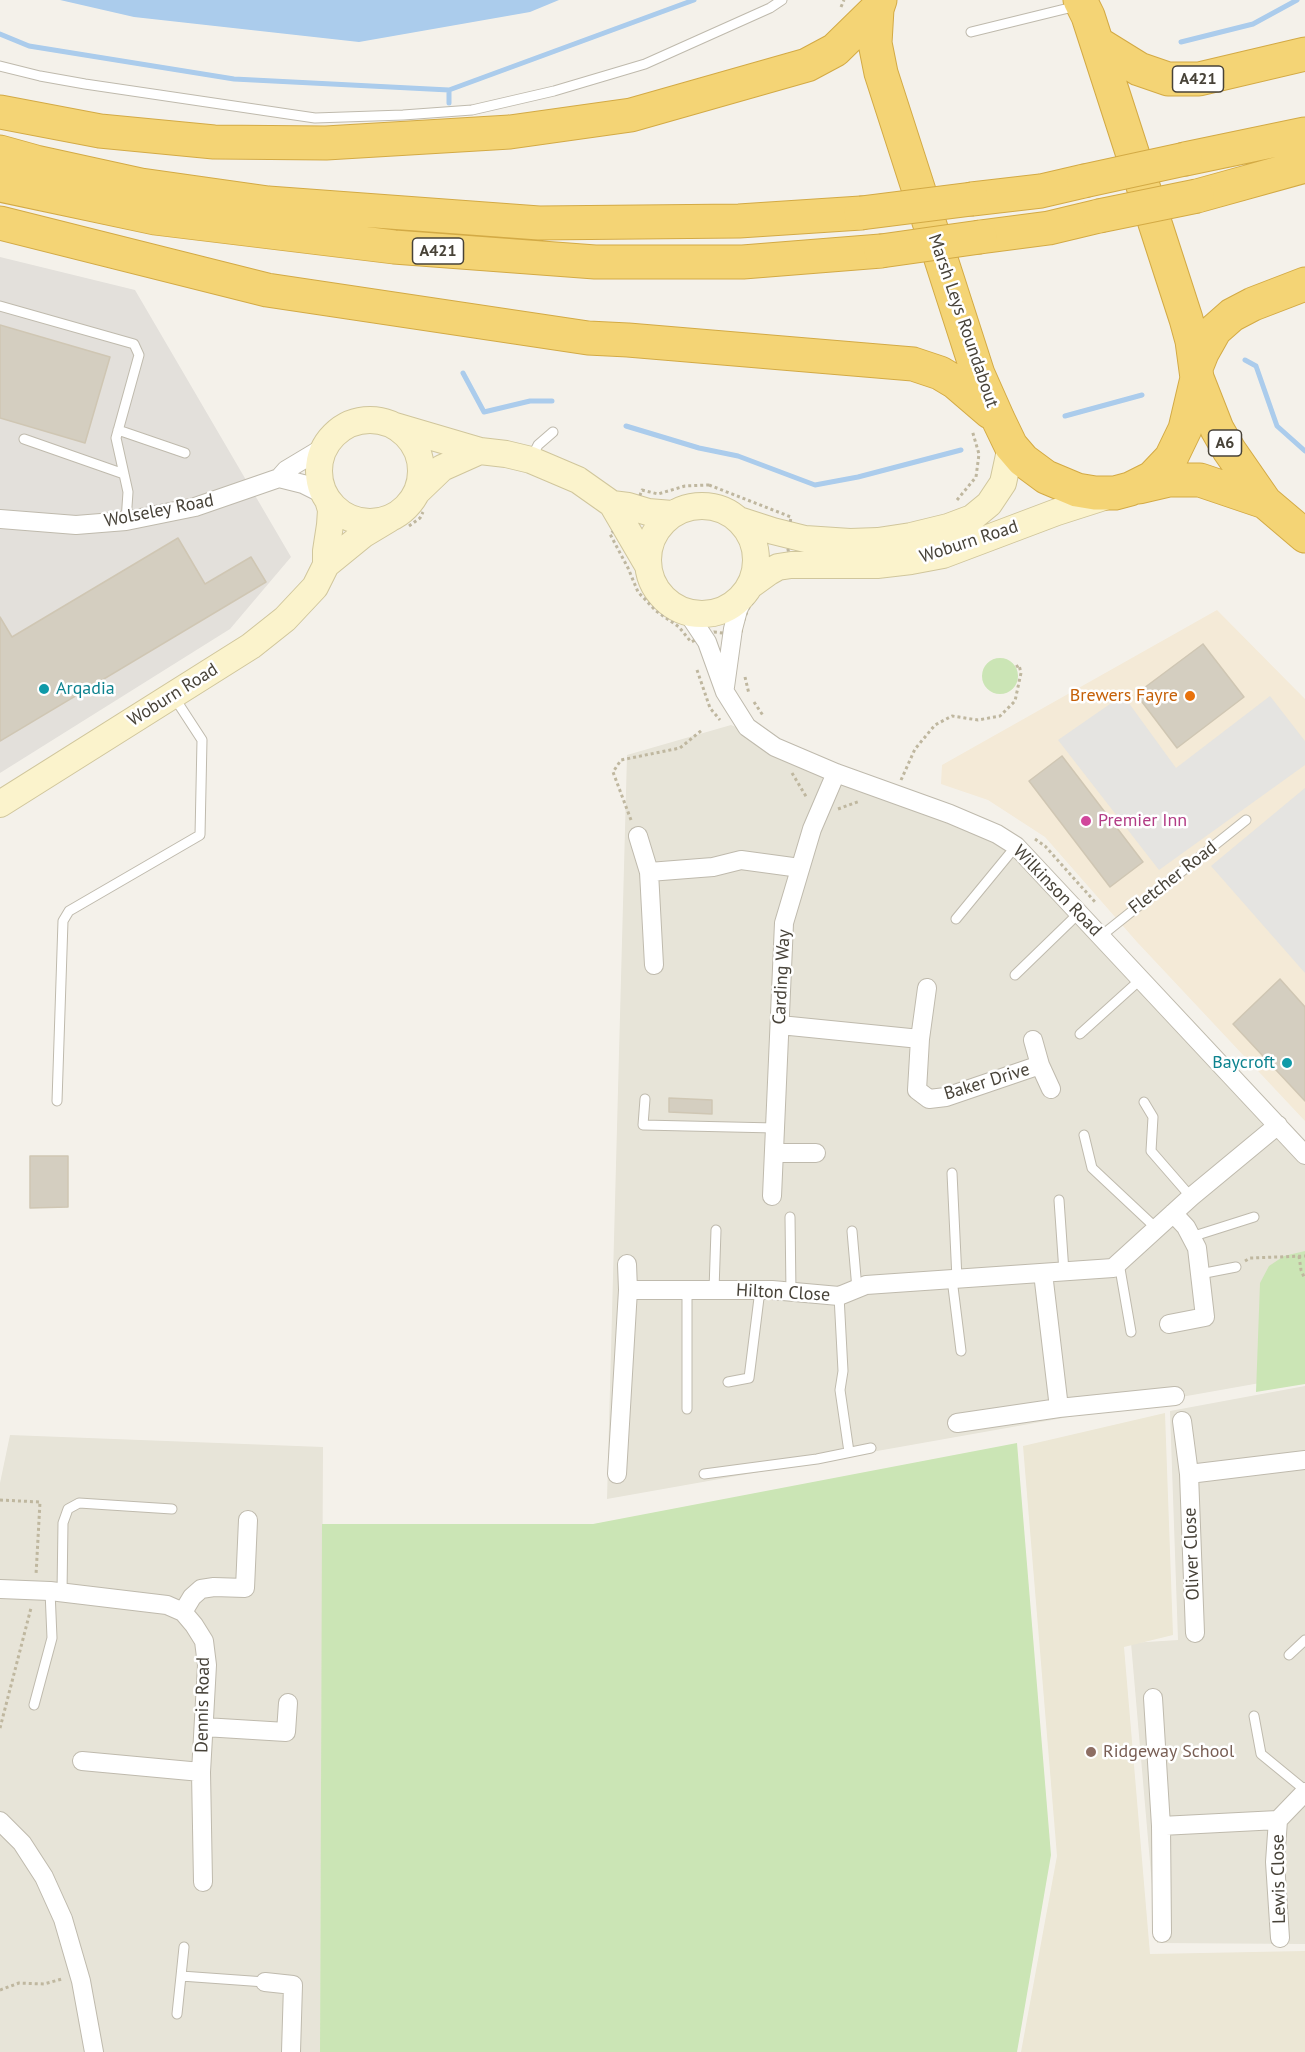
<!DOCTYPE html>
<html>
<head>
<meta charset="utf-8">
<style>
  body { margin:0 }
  canvas { display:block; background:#f4f1ea }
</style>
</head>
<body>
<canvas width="1305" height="2052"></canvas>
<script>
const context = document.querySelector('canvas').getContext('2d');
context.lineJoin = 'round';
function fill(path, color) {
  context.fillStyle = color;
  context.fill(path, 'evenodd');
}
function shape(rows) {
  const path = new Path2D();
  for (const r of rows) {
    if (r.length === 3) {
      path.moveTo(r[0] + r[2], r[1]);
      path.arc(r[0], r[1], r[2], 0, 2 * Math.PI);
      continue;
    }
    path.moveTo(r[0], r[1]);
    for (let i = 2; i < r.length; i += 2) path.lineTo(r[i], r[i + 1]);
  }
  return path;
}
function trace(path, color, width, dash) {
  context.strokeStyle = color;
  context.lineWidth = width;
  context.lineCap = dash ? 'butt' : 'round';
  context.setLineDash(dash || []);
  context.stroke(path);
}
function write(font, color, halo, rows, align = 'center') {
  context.font = font + ' "PT Sans",sans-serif';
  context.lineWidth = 5;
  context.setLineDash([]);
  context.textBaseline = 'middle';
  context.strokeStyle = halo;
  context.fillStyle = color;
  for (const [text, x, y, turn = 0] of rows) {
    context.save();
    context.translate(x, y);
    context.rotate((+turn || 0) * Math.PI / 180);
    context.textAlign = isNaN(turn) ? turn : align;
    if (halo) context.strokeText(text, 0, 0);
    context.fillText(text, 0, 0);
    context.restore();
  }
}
fill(shape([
  [731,725,997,834,1305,1155,1305,1375,607,1499,627,755],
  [1305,1386,1305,1944,1157,1943,1131,1643,1178,1640,1170,1411],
  [10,1435,323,1447,320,2052,0,2052,0,1483]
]), '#e7e4d8');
fill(shape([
  [1217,610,1305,699,1305,1121,1137,942,1045,837,988,800,941,784,942,765]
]), '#f4ead7');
fill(shape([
  [0,257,135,290,291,557,230,629,0,773]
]), '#e3e0db');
fill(shape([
  [1165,1413,1173,1635,1124,1647,1150,1954,1305,1951,1305,2052,1021,2052,1057,1856,1023,1446]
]), '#ece7d5');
fill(shape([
  [1000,676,18],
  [1305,1251,1305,1384,1256,1392,1260,1283,1269,1266,1284,1256],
  [1017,1443,1051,1855,1017,2052,320,2052,322,1524,593,1524]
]), '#cbe5b5');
fill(shape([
  [1123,695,1176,768,1270,696,1305,741,1305,765,1159,870,1058,740],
  [1305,788,1305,973,1211,866]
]), '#e5e4e1');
fill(shape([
  [60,0,559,0,530,12,359,42,134,17]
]), '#abccec');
trace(shape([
  [0,34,29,46,234,79,449,90,694,0],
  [1181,42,1253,24,1297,0],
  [449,90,449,103],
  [1245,360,1256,366,1277,426,1305,451],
  [463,373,484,412,530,401,552,401],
  [1065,416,1142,395],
  [626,426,699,448,738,456,815,485,858,477,961,450]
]), '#abccec', 5);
const building = shape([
  [0,325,110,357,85,443,0,418,0,325],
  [178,538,205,584,251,557,266,582,0,741,0,617,12,637,178,538],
  [1203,644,1244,697,1177,748,1136,694,1203,644],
  [1062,756,1143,862,1110,887,1029,781,1062,756],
  [1280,979,1305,1007,1305,1101,1233,1024,1280,979],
  [669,1098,712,1100,712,1114,669,1112,669,1098],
  [30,1156,68,1156,68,1207,30,1208,30,1156]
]);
fill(building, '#d4cec0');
trace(building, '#cfc6b3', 1.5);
const lane = shape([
  [971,32,1077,6],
  [0,66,40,76,85,84,315,118,403,115,472,110,554,91,645,64,770,8,782,0],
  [0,306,134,344,139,355,116,438,128,492,126,521],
  [118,430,185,453],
  [24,439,124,474],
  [532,457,538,445,553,432],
  [956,919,1016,846],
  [1101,936,1246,820],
  [1015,975,1079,913],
  [1080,1034,1141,979],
  [645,1099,643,1125,775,1128],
  [57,1101,63,921,69,911,200,835,202,740,174,697],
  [1144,1102,1153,1117,1151,1151,1191,1197],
  [1084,1135,1092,1168,1156,1228],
  [952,1173,957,1279],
  [1059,1200,1064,1272],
  [790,1217,791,1292],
  [852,1231,857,1289],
  [1191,1237,1254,1217],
  [1119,1263,1131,1332],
  [1200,1274,1236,1267],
  [952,1279,961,1351],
  [687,1290,687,1409],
  [714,1290,716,1230],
  [839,1296,843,1371,840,1390,849,1452],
  [728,1382,749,1378,760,1290],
  [704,1474,817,1459,871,1448],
  [62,1592,63,1523,68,1509,79,1503,172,1509],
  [1289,1655,1305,1640],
  [34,1705,52,1638,50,1591],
  [1254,1716,1261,1754,1305,1790],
  [184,1947,181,1976,265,1982],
  [177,2014,181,1976]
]);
const street = shape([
  [279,478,303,484,325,495],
  [0,519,76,525,126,521,195,507,279,478,286,470,326,446],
  [687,612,707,642,725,692,747,727,775,747,836,773,950,814,997,834,1016,846,1305,1155],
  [725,687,733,629,738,610,747,591],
  [638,836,649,872],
  [654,965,649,872,713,867,741,860,800,868],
  [780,1025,920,1039,917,1090,929,1099,946,1097,1040,1065,1051,1089],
  [920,1039,927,988],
  [1033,1040,1040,1065],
  [774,1153,816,1153],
  [772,1196,784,923,812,829,836,773],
  [627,1264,628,1290],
  [1169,1324,1205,1317,1197,1248,1186,1227,1173,1213],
  [1059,1408,1175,1396],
  [1182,1421,1189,1474,1195,1633],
  [957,1423,1059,1408,1043,1273],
  [617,1474,628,1290,772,1290,839,1296,866,1285,1113,1268,1191,1197,1278,1125],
  [1189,1474,1305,1460],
  [0,1589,50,1591,167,1605,183,1612,194,1625,204,1641,207,1665,201,1772,203,1882],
  [183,1612,192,1597,201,1589,214,1587,245,1588,248,1520],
  [1153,1698,1161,1826,1278,1820,1305,1792],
  [204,1727,286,1732,288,1703],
  [82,1761,201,1772],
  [1278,1820,1275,1862,1280,1938],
  [0,1821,22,1843,44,1877,63,1919,81,1981,94,2052],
  [1161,1826,1162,1933],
  [265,1982,293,1985,291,2052]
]);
const secondary = shape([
  [370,471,51],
  [395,426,480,451,506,454,531,460,578,480,612,504,647,564],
  [417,492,442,468,480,451],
  [612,504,628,506,648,512,672,514],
  [702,560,54],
  [739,520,773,531,805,539,850,542,878,541,911,536,948,527,972,518,989,504,1003,483,1011,446],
  [326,565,326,551,330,525,331,510,328,500],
  [751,585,769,572,778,567,791,565,877,565,911,561,943,555,1057,512,1107,496],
  [0,804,251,646,285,619,315,587,326,565,364,534,389,519]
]);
const highway = shape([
  [880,0,877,9,875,43,881,73,978,374,998,419,1011,446,1023,460,1046,477,1077,490,1095,493,1115,493,1130,489,1152,478,1171,458,1185,429,1197,378,1192,341,1186,319,1088,16,1080,0],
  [1097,43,1139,69,1168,79,1199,79,1305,54],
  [0,112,100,131,214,142,326,143,510,132,631,115,807,65,835,50,877,9],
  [0,152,36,162,141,185,268,203,539,223,739,221,861,213],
  [1185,159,1305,134],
  [0,185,155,218,394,247,595,262,743,262,881,251],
  [1197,196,1305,166],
  [972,199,1041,191,1084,181],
  [0,223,267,290,588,338,628,340,913,364,940,373,955,382,990,412],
  [980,237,1049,228,1099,216],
  [1196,368,1202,353,1215,330,1232,315,1253,304,1305,284],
  [1197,378,1217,429,1229,450,1265,502,1305,536],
  [1139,487,1169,480,1200,480,1265,502]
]);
trace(lane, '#bfbaad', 11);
trace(street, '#bfbaad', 20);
trace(secondary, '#d0c69c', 28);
trace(highway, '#d3aa45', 35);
trace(shape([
  [841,7,844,0],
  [709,485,791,517,787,544,793,576,776,579,759,593,748,609,742,625,741,635,714,632,691,642,679,627,656,611,638,592,628,568,610,534,632,516,642,490,658,494,685,486,709,485],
  [957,500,976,477,979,454,972,430],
  [409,526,420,518,423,512],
  [697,670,710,708,720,720],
  [745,677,749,694],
  [754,702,764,717],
  [792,773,807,798],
  [901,780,915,749,935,725,952,716,978,720,1000,716,1015,701,1021,673,1019,665,1016,667],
  [838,809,860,801],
  [631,820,613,772,621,760,680,748,702,730],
  [1035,839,1045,846,1095,902],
  [1299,1256,1301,1270,1305,1279],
  [1245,1261,1250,1258,1305,1256],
  [0,1500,40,1502,36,1575],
  [0,1728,31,1608],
  [0,1990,19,1983,44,1984,62,1979]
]), '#bfb79f', 3, [3, 3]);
trace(lane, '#fff', 9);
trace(street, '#fff', 18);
trace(secondary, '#fbf3cc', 26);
trace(highway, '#f4d475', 33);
const highwayBridge = shape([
  [1084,181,1185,159],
  [861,213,972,199],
  [1099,216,1197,196],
  [881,251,980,237]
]);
trace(highwayBridge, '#d3aa45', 35, []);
trace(highwayBridge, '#f4d475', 33);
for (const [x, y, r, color] of [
  [44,689,6,"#0f9aa8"],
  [1190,696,6,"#e8710a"],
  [1086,821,6,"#d1479c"],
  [1287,1063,6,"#0f9aa8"],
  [1091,1752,6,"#8d6e63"]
]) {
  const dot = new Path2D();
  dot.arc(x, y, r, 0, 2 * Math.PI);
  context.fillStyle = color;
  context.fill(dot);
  trace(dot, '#fff', 2);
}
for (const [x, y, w] of [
  [1198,79,51],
  [438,251,51],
  [1225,443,33]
]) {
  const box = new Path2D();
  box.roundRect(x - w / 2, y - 13, w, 26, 4.5);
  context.fillStyle = '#fff';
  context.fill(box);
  trace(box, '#474238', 1.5);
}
write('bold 16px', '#474238', null, [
  ["A421",1198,79],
  ["A421",438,251],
  ["A6",1225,443]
]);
write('18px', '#474238', '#fff', [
  ["Marsh Leys Roundabout",963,321,71],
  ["Wolseley Road",159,511,-11],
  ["Woburn Road",969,542,-18],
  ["Woburn Road",173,695,-32],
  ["Fletcher Road",1173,878,-38],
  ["Wilkinson Road",1057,891,46],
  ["Carding Way",782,977,-87],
  ["Baker Drive",987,1082,-17],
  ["Hilton Close",783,1293,3],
  ["Oliver Close",1192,1554,-92],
  ["Dennis Road",203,1705,-89],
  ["Lewis Close",1279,1879,-91]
]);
write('18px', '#0d838f', '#fff', [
  ["Arqadia",56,689],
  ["Baycroft",1275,1063,"right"]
], 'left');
write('18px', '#c56008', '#fff', [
  ["Brewers Fayre",1178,696]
], 'right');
write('18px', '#b23c85', '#fff', [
  ["Premier Inn",1098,821]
], 'left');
write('18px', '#785e54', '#fff', [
  ["Ridgeway School",1103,1752]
], 'left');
</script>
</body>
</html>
